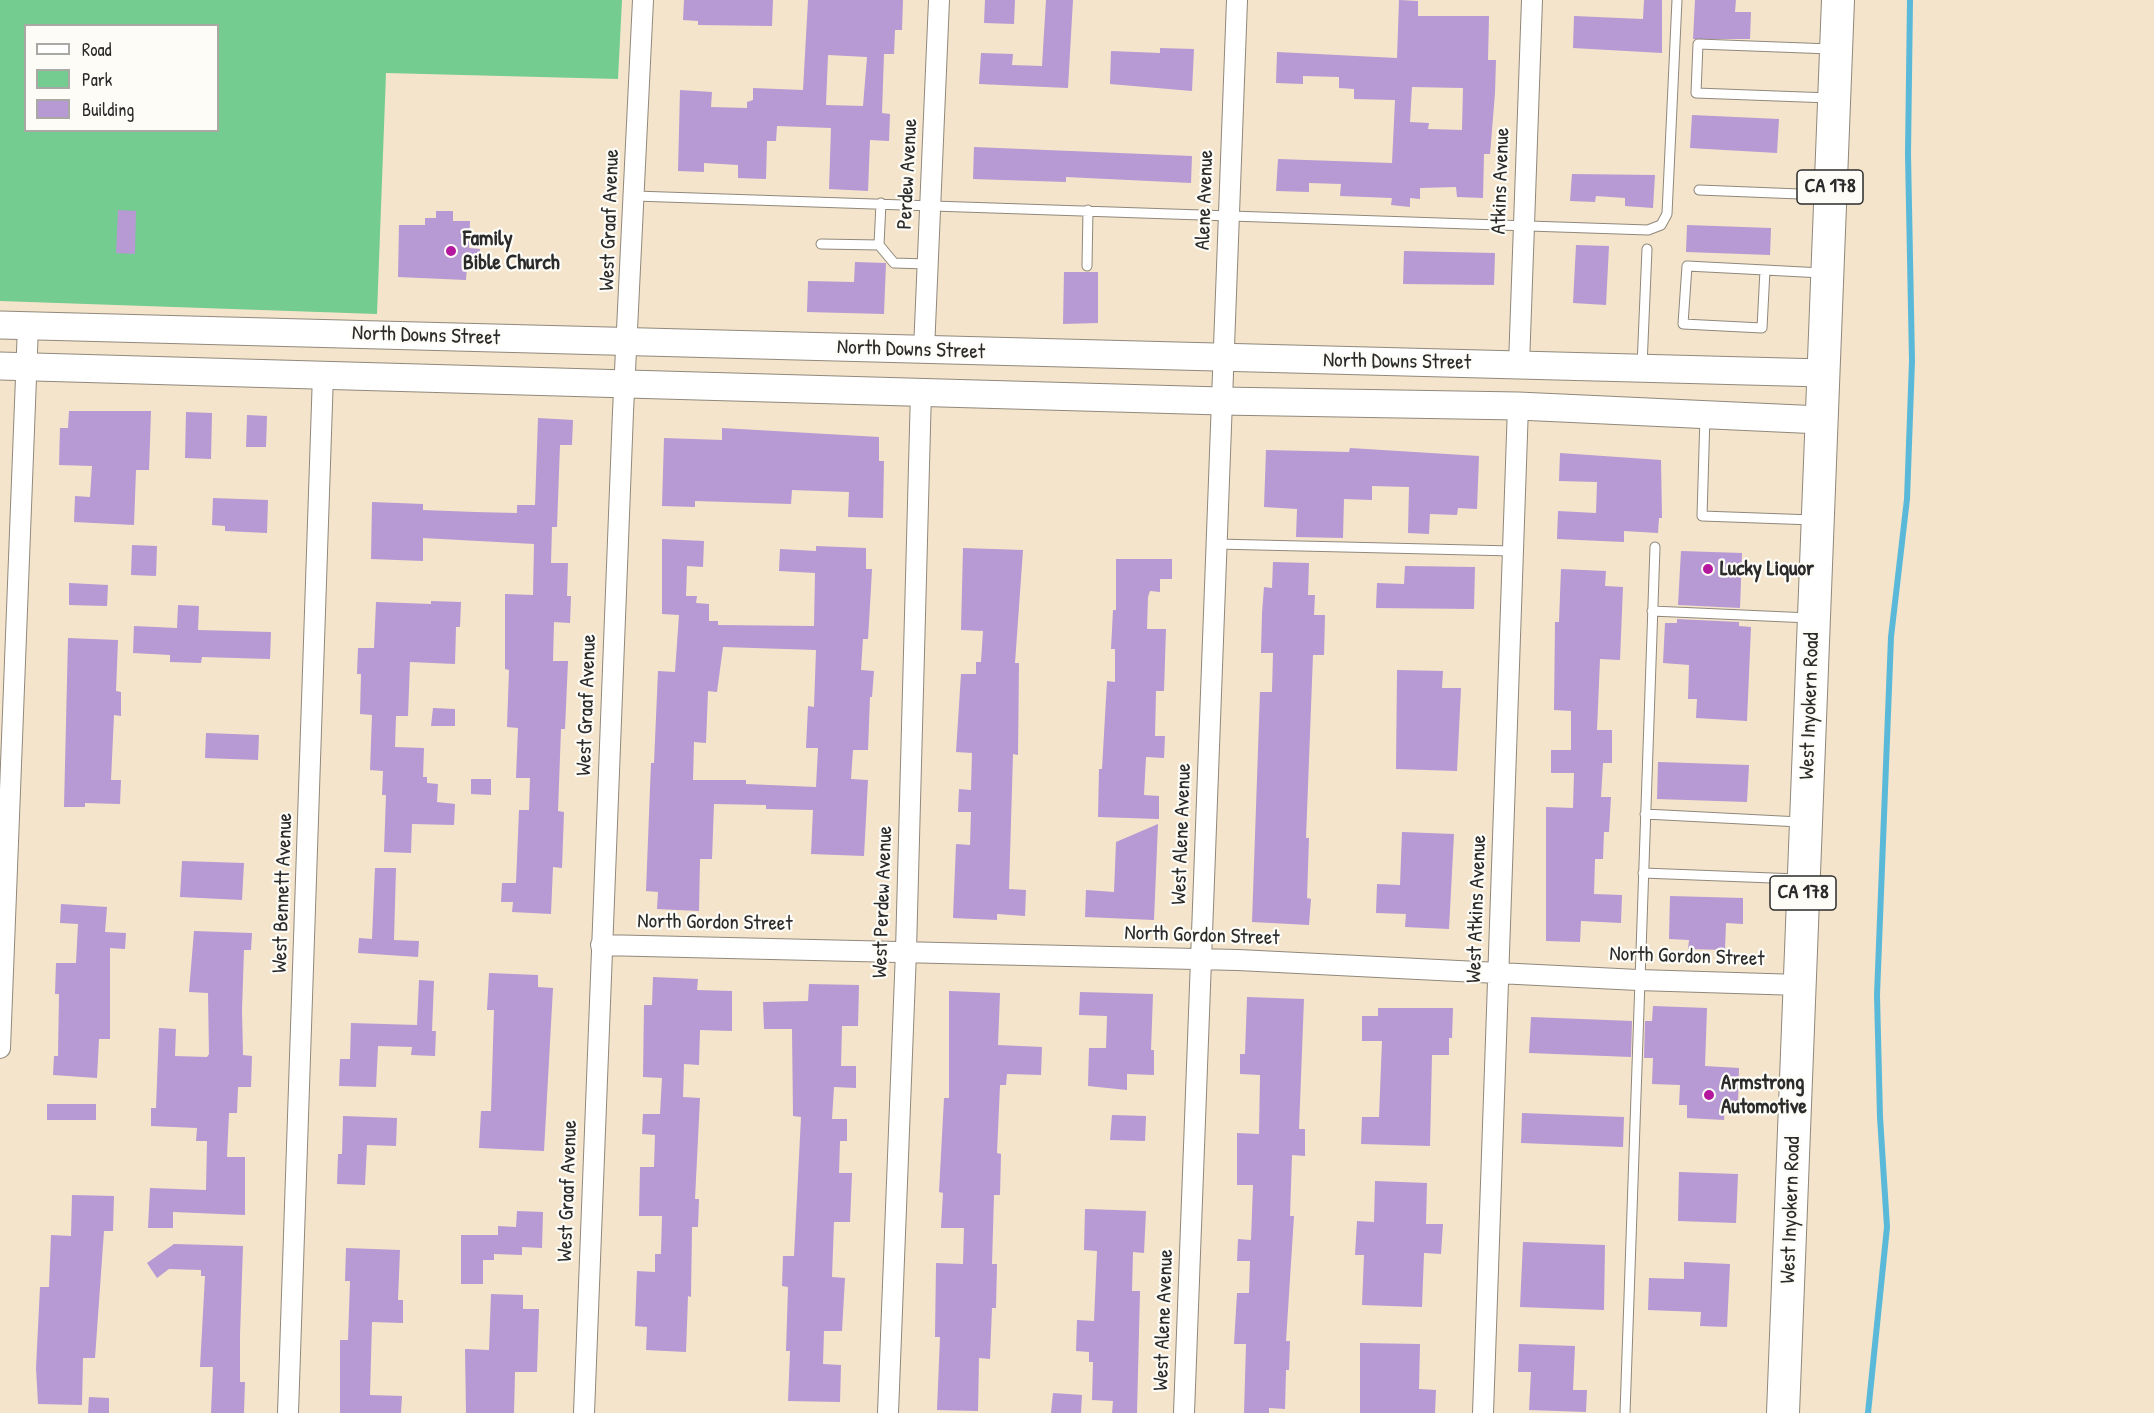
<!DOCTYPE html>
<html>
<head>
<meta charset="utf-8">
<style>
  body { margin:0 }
  #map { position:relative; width:2154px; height:1413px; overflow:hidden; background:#f4e4cb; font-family:"Patrick Hand",sans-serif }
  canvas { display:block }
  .legend { position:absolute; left:24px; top:24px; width:195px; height:108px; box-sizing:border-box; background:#fdfcf7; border:2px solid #a9a8a5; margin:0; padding:8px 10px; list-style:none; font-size:18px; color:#2b2b2b }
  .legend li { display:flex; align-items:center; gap:12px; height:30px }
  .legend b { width:30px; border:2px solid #a9a8a5 }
</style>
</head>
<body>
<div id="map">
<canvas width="2154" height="1413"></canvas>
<ul class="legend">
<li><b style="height:8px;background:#fff"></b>Road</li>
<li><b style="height:16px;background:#74cc91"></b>Park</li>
<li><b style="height:16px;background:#b799d3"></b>Building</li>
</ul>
</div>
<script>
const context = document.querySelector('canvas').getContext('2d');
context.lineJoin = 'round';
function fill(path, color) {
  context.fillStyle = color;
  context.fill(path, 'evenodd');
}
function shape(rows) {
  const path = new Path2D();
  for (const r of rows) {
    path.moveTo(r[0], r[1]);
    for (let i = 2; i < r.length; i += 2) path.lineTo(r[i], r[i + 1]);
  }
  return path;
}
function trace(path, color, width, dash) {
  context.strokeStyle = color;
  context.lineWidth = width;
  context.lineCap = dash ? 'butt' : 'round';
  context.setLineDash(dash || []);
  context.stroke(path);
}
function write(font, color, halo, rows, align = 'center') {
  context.font = font + ' "Patrick Hand",sans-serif';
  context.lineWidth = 4.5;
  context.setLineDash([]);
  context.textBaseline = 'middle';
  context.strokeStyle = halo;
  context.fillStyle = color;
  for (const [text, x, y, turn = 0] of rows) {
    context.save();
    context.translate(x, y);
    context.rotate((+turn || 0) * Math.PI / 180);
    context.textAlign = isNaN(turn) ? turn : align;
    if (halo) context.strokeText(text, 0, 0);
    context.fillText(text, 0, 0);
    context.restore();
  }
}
fill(shape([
  [0,0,622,0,618,79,386,73,377,314,0,301],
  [26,26,218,26,218,130,26,130]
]), '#74cc91');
trace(shape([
  [1868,1413,1887,1227,1880,1117,1877,995,1891,637,1907,499,1912,361,1908,154,1910,0]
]), '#5ab9d8', 6);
fill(shape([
  [684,0,773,0,772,26,698,25,698,21,683,20],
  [808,0,903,0,902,30,895,30,894,54,884,54,882,113,890,114,889,141,870,140,868,191,829,189,831,128,777,126,776,141,767,141,766,179,738,178,738,165,704,163,704,172,678,171,680,90,712,92,711,107,747,108,747,102,753,100,753,88,803,90],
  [828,55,867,57,863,106,826,105],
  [985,0,1015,0,1014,24,984,23],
  [1046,0,1073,0,1068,88,979,84,981,53,1013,54,1012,65,1042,66],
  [1399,0,1418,1,1418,16,1489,16,1488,60,1496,60,1495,93,1490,154,1484,154,1483,198,1457,197,1456,187,1420,188,1420,199,1410,198,1410,207,1391,205,1392,198,1340,196,1341,184,1309,183,1309,192,1276,191,1278,159,1392,163,1395,100,1354,99,1354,89,1339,88,1339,77,1303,76,1303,84,1276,83,1277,52,1397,58],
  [1412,87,1463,88,1462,130,1428,129,1429,123,1410,122],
  [1644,0,1662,0,1662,53,1573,48,1574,16,1643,19],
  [1695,0,1736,0,1735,12,1751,12,1750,39,1693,39],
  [1160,48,1194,49,1192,91,1110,84,1111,51,1160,53],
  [1692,115,1779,119,1777,153,1690,148],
  [974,147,1192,156,1191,183,1066,177,1066,182,973,179],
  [1572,174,1655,175,1653,208,1625,206,1625,198,1596,196,1595,202,1570,201],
  [118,210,136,211,135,254,116,253],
  [436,211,453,211,453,221,470,221,469,248,480,249,479,266,467,266,466,280,398,277,399,225,425,225,425,218,436,218],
  [1687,225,1771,228,1770,255,1686,252],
  [1576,245,1609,246,1606,305,1573,303],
  [1404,251,1495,253,1494,285,1403,284],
  [855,262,886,263,884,314,807,312,808,281,854,282],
  [1064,272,1098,272,1098,323,1063,324],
  [69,411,151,411,149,470,136,470,134,525,74,522,75,496,90,497,92,466,59,465,60,428,68,428],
  [186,412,212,413,211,459,185,458],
  [247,415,267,416,266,447,246,447],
  [538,418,573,420,572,445,560,445,557,527,552,527,551,563,568,563,567,596,571,596,570,623,554,622,553,661,568,661,565,729,561,729,558,811,564,812,562,868,553,867,551,914,512,912,513,902,501,902,502,883,516,883,519,810,529,810,530,778,516,778,518,728,507,727,509,670,505,669,505,594,533,595,534,544,423,538,423,561,371,559,372,502,423,504,423,510,475,512,517,513,517,505,535,505],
  [722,428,879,437,879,461,884,461,883,518,848,517,849,492,792,490,791,504,695,501,695,507,662,506,664,438,722,440],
  [1350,448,1479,456,1477,509,1458,508,1457,515,1430,514,1429,534,1408,533,1409,487,1372,486,1372,500,1344,499,1343,538,1296,537,1297,509,1264,507,1266,450,1349,452],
  [1560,453,1661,460,1662,518,1659,518,1658,533,1624,531,1624,542,1557,539,1558,511,1596,513,1597,482,1559,481],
  [213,498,268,500,267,533,225,531,225,526,212,525],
  [662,539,704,541,703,567,687,566,686,596,697,596,696,603,709,604,709,621,718,621,718,625,814,626,815,573,779,571,780,549,816,551,816,546,866,548,866,569,872,569,871,588,868,639,863,639,861,670,874,671,872,697,870,697,868,750,853,750,851,779,868,780,864,856,811,854,813,810,766,809,766,805,714,804,712,859,700,859,699,911,657,909,658,892,646,891,651,763,654,763,658,671,675,672,679,615,662,614],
  [723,647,816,650,814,707,808,706,806,748,818,748,816,787,746,784,746,780,693,780,694,742,706,743,708,691,717,692],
  [132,545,157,546,156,576,131,575],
  [963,548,1023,550,1015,663,1019,663,1018,755,1013,754,1009,889,1026,890,1025,916,997,914,997,920,953,918,956,844,970,845,971,812,958,812,959,789,971,790,972,753,956,752,961,674,976,674,976,662,981,662,983,631,961,630],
  [1681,551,1742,553,1740,608,1678,605],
  [1116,559,1172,559,1172,579,1160,579,1160,592,1150,591,1148,597,1147,629,1166,629,1164,691,1156,691,1155,736,1165,736,1164,758,1146,757,1144,795,1159,796,1159,819,1098,817,1099,769,1102,769,1107,681,1115,682,1115,649,1111,649,1113,610,1116,610],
  [1273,562,1309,563,1308,595,1315,595,1314,615,1325,615,1324,655,1313,655,1306,838,1309,838,1307,898,1311,899,1309,925,1252,922,1260,692,1272,692,1273,653,1261,653,1262,613,1264,587,1272,588],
  [1405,566,1475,567,1474,609,1376,608,1377,583,1404,584],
  [1561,569,1606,571,1605,586,1623,587,1620,660,1600,659,1597,730,1612,730,1612,763,1603,763,1601,797,1611,797,1609,832,1604,832,1603,859,1595,859,1594,894,1622,895,1621,923,1581,921,1580,942,1546,941,1546,807,1573,808,1574,773,1551,773,1551,750,1571,750,1571,711,1554,710,1555,622,1559,622],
  [69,583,108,585,107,606,69,605],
  [431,601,461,602,460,627,456,627,455,664,410,662,408,716,396,716,395,747,424,748,423,777,427,777,427,783,438,784,437,802,455,804,454,825,412,824,411,853,384,852,386,795,382,795,383,771,370,770,372,715,360,714,361,674,357,674,358,648,374,648,376,602,431,604],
  [178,605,199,606,198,630,271,632,270,659,202,657,201,663,170,662,170,655,133,653,134,626,177,628],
  [1677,619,1739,622,1739,626,1751,627,1747,721,1696,718,1697,699,1688,699,1689,665,1663,663,1665,623,1677,623],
  [68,638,118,640,116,691,121,692,121,716,114,715,111,780,121,780,120,804,85,803,85,807,64,807],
  [1397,670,1443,671,1442,688,1461,688,1457,771,1396,769],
  [433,708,455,709,455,726,431,726],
  [206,733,259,735,258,760,205,758],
  [1658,762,1749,765,1747,802,1657,799],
  [471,779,491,779,491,795,471,794],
  [1158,824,1154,920,1085,917,1086,890,1114,892,1116,842],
  [1402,832,1454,834,1449,929,1405,927,1406,914,1376,913,1377,884,1400,885],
  [182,861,244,863,242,900,180,897],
  [375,868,396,868,394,940,419,941,418,957,358,953,359,938,372,939],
  [1670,896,1743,898,1743,924,1726,923,1725,950,1688,949,1689,940,1669,939],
  [61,904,107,907,105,932,126,933,125,949,110,948,110,1039,99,1039,97,1078,53,1075,54,1056,58,1056,59,994,55,994,56,963,76,963,78,924,60,923],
  [194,931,252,933,251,950,244,950,242,1010,243,1055,252,1056,251,1087,238,1087,237,1113,229,1113,227,1157,245,1157,245,1215,173,1212,173,1228,148,1228,150,1188,206,1190,207,1141,196,1141,197,1128,151,1126,151,1108,156,1108,159,1028,176,1029,175,1056,207,1057,209,1054,208,993,189,992],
  [489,973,538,975,538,987,553,988,544,1151,479,1148,481,1111,491,1111,494,1010,487,1010],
  [653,977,698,979,697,990,732,991,732,1031,700,1030,699,1065,684,1064,683,1097,700,1098,695,1199,699,1199,698,1227,692,1227,691,1297,688,1296,686,1352,646,1350,647,1327,635,1326,637,1271,655,1272,655,1254,661,1254,662,1216,639,1216,640,1167,654,1167,655,1135,642,1134,643,1114,660,1114,662,1078,643,1077,644,1005,652,1005],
  [419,980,434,981,432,1031,436,1031,435,1056,411,1055,412,1047,378,1046,376,1087,339,1086,340,1059,350,1059,351,1023,417,1025],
  [809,984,859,985,858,1026,842,1026,841,1066,856,1066,856,1088,834,1087,832,1119,847,1119,847,1141,840,1141,839,1173,852,1173,850,1222,834,1222,832,1277,845,1278,842,1331,824,1331,823,1364,841,1365,840,1402,788,1401,790,1351,786,1351,788,1287,782,1286,783,1256,794,1256,801,1117,793,1116,792,1029,764,1029,763,1002,808,1001],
  [949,991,1000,993,998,1045,1042,1047,1041,1075,1007,1074,1006,1085,1000,1085,997,1153,1001,1154,1000,1195,994,1195,992,1264,997,1264,996,1308,992,1308,990,1359,979,1358,978,1411,937,1410,940,1337,935,1337,936,1263,963,1264,964,1228,941,1228,943,1193,939,1192,944,1098,949,1098],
  [1080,992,1153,994,1151,1050,1154,1050,1154,1075,1127,1074,1127,1090,1088,1086,1089,1048,1106,1048,1107,1016,1079,1015],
  [1247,997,1304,999,1299,1129,1305,1129,1305,1156,1292,1155,1290,1216,1294,1216,1286,1341,1290,1341,1289,1370,1286,1370,1285,1409,1269,1408,1269,1413,1244,1413,1246,1344,1234,1344,1237,1293,1249,1293,1250,1261,1237,1261,1238,1239,1251,1240,1253,1185,1237,1185,1237,1133,1259,1134,1260,1075,1240,1074,1240,1054,1245,1054],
  [1653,1006,1707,1008,1705,1066,1739,1068,1738,1104,1725,1104,1724,1120,1687,1118,1687,1105,1679,1105,1680,1085,1652,1084,1653,1058,1644,1058,1645,1021,1652,1021],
  [1378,1008,1453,1008,1452,1038,1449,1038,1449,1055,1432,1055,1430,1146,1361,1144,1362,1117,1379,1117,1382,1041,1362,1041,1362,1016,1378,1016],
  [1531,1017,1632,1021,1631,1057,1529,1053],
  [47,1104,96,1104,96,1120,47,1120],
  [1522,1113,1624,1117,1623,1147,1521,1143],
  [1112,1115,1146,1116,1145,1141,1110,1140],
  [343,1116,397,1118,396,1146,367,1145,365,1185,337,1184,338,1154,342,1154],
  [1679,1172,1738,1174,1736,1223,1678,1221],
  [1375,1181,1427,1183,1426,1224,1443,1224,1441,1254,1424,1253,1422,1307,1362,1305,1364,1255,1355,1255,1357,1221,1374,1222],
  [72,1195,114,1196,113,1231,104,1231,95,1358,83,1358,82,1405,38,1404,36,1368,40,1287,49,1287,51,1235,71,1236],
  [1085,1209,1146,1211,1144,1253,1133,1252,1132,1291,1140,1291,1137,1413,1112,1413,1113,1401,1092,1400,1093,1362,1089,1362,1089,1352,1076,1351,1077,1320,1094,1321,1097,1251,1084,1250],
  [517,1211,543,1212,542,1248,522,1247,522,1255,494,1254,494,1260,483,1260,483,1284,461,1284,461,1235,498,1235,498,1226,516,1227],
  [1523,1242,1605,1245,1604,1310,1520,1307],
  [174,1244,243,1246,240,1335,240,1382,245,1382,244,1413,211,1413,213,1367,200,1367,205,1276,201,1276,201,1270,169,1269,157,1278,147,1263],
  [346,1248,400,1250,398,1300,403,1300,403,1323,372,1322,370,1395,402,1396,401,1413,340,1413,340,1340,348,1340,350,1281,345,1281],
  [1684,1262,1730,1264,1727,1327,1700,1326,1701,1312,1648,1310,1649,1278,1684,1279],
  [491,1294,523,1295,523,1309,539,1309,537,1372,515,1372,514,1413,466,1413,465,1349,489,1350],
  [1360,1343,1420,1344,1419,1389,1436,1390,1435,1413,1360,1413],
  [1519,1344,1575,1346,1573,1390,1587,1390,1586,1412,1529,1410,1531,1372,1518,1372],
  [1053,1393,1082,1395,1081,1413,1051,1413],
  [89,1397,109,1398,109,1413,88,1413]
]), '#b799d3');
const lane = shape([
  [1830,98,1696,93,1698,44,1831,49],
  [1699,190,1825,195],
  [635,196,1648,230,1661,225,1667,214,1677,0],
  [821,244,879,245,881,203],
  [879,245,894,263,927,264],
  [1087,266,1088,210],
  [1765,270,1762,328,1683,324,1687,266,1765,270,1822,273],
  [1642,366,1647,249],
  [1705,416,1702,516,1813,520],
  [1216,544,1513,551],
  [1652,611,1810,618],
  [1645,814,1800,822],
  [1643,873,1798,879],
  [1625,1413,1655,547]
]);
const street = shape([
  [924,350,939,0],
  [1519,365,1532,0],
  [601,945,1238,960,1638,980,1800,985],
  [0,1048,28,326],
  [288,1413,323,374],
  [584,1413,623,412,643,0],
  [888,1413,906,951,921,391],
  [1184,1413,1237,0],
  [1483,1413,1518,406]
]);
const secondary = shape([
  [0,325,1823,373],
  [0,366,1221,401,1518,406,1821,420]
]);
const primary = shape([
  [1783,1413,1838,0]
]);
trace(lane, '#90887b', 11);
trace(street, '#90887b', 22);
trace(secondary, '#90887b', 29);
trace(primary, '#90887b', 34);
trace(lane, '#fff', 9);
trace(street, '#fff', 20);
trace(secondary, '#fff', 27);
trace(primary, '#fff', 32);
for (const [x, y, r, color] of [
  [451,251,6,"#b5179e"],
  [1708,569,6,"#b5179e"],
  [1709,1095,6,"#b5179e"]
]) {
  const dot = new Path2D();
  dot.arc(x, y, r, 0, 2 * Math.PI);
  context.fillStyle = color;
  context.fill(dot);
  trace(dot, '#fdfcf7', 2);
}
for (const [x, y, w] of [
  [1830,187,66],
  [1803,893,66]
]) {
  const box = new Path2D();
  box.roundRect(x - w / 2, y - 17, w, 34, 4.5);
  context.fillStyle = '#fdfcf7';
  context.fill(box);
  trace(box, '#2b2b2b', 1.5);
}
write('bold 20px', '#2b2b2b', null, [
  ["CA 178",1830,187],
  ["CA 178",1803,893]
]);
write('21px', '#2b2b2b', '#fdfcf7', [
  ["Perdew Avenue",908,174,-87],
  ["Atkins Avenue",1501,181,-88],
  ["Alene Avenue",1205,200,-88],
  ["West Graaf Avenue",610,220,-88],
  ["North Downs Street",426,336,2],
  ["North Downs Street",911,350,2],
  ["North Downs Street",1397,362,1],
  ["West Graaf Avenue",587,705,-88],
  ["West Inyokern Road",1810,706,-88],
  ["West Alene Avenue",1182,834,-88],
  ["West Bennett Avenue",283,893,-88],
  ["West Perdew Avenue",883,902,-88],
  ["West Atkins Avenue",1477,909,-88],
  ["North Gordon Street",715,923,1],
  ["North Gordon Street",1202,936,2],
  ["North Gordon Street",1687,957,2],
  ["West Graaf Avenue",568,1191,-88],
  ["West Inyokern Road",1791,1210,-88],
  ["West Alene Avenue",1164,1320,-88]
]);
write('bold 21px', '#2b2b2b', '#fdfcf7', [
  ["Family",463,239],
  ["Bible Church",463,263],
  ["Lucky Liquor",1720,569],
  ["Armstrong",1721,1083],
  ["Automotive",1721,1107]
], 'left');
</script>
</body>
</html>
